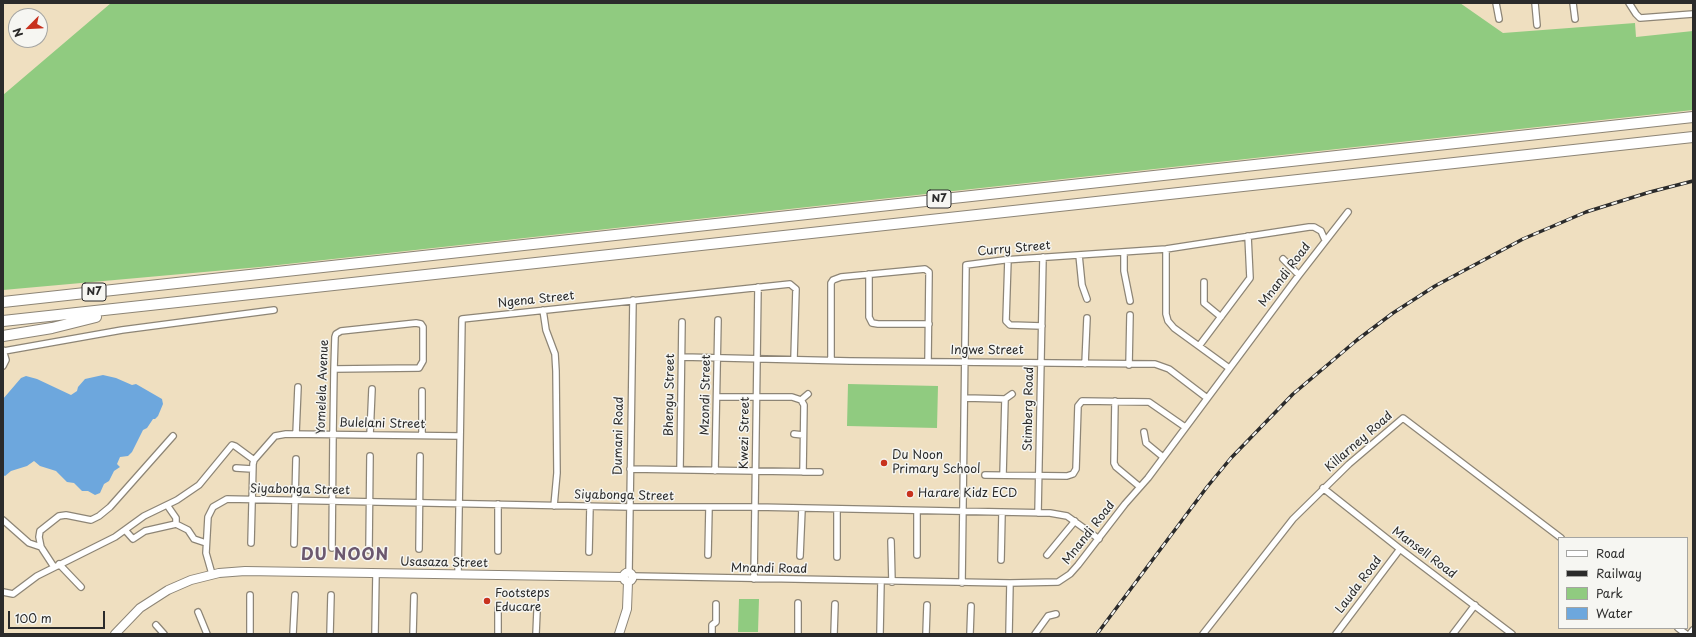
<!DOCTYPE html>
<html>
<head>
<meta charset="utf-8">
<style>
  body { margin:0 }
  #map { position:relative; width:1696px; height:637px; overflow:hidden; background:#efdfc0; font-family:"Playpen Sans",sans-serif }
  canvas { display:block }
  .frame { position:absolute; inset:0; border:4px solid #2b2b2b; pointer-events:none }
  .legend { position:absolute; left:1558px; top:537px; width:130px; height:92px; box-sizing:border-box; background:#f6f6f2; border:1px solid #a5a5a2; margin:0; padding:5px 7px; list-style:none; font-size:12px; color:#2b2b2b }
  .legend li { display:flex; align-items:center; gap:8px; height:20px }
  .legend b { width:20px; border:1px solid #a5a5a2 }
  .north { position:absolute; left:8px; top:8px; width:40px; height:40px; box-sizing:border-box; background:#f6f6f2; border:1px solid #a5a5a2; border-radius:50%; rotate:246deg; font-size:11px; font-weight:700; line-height:16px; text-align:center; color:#2b2b2b }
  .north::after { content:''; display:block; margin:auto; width:14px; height:18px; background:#c8321e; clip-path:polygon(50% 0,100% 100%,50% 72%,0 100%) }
  .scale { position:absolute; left:8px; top:611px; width:97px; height:18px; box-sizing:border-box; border:2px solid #2b2b2b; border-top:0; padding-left:5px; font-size:12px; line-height:14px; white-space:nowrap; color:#2b2b2b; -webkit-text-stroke:3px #f6f6f2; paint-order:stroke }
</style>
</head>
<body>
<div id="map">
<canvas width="1696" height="637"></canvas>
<div class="frame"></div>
<ul class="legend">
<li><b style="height:5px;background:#fff"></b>Road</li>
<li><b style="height:5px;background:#2b2b2b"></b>Railway</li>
<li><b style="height:11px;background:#90cb80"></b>Park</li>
<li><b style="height:11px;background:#6da7dd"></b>Water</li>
</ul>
<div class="north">N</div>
<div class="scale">100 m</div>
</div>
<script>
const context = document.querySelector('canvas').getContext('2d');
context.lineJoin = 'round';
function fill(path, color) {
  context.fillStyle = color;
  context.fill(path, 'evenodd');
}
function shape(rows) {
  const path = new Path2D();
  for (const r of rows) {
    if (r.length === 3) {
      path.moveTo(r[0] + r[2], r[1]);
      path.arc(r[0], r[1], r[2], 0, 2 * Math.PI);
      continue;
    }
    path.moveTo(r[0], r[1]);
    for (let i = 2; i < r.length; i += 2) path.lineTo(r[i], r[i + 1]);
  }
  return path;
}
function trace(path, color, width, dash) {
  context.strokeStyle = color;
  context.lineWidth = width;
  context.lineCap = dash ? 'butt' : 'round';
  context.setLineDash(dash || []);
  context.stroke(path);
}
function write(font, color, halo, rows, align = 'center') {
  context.font = font + ' "Playpen Sans",sans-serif';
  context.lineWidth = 3;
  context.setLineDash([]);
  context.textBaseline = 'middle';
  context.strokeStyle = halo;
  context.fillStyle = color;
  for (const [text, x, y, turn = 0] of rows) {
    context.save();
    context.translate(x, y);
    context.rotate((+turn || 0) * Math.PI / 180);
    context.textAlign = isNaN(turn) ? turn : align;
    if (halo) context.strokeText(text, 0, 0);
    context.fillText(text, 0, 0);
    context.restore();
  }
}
fill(shape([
  [111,3,1460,3,1503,33,1635,23,1636,37,1693,31,1693,110,260,267,3,290,3,95],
  [848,384,938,386,937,428,847,426],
  [739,599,759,599,758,632,738,632]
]), '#90cb80');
fill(shape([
  [103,375,116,378,132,385,136,384,162,399,163,404,158,416,155,419,153,419,147,428,143,430,132,452,128,456,120,457,117,464,120,467,114,471,109,481,104,484,100,493,95,495,88,491,82,491,74,483,67,482,56,471,40,466,34,461,27,466,11,471,5,476,3,475,3,399,21,378,26,376,37,379,71,395,77,391,78,387,85,379]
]), '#6da7dd');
const street = shape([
  [1496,3,1499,19],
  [1535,3,1537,25],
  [1573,3,1575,19],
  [1629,3,1636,14,1640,18,1693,14],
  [1166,249,1166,314,1168,321,1174,328,1229,368],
  [1124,252,1124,271,1130,301],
  [1079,255,1082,285,1087,299],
  [1008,259,1006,321,1010,325,1042,326],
  [1283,259,1299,275],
  [869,274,869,317,872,323,878,324,929,324],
  [1204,282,1204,303,1221,317],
  [543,310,546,330,555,354,556,371,557,473,554,506],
  [1199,346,1250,278,1248,236],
  [3,350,6,360,3,366],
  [4,351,122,330,274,310],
  [682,357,850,361,1155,364,1169,369,1207,398],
  [831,360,831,283,833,280,841,277,925,269,929,272,929,275,928,362],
  [1085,364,1087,318],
  [1129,365,1130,315],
  [422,391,422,435],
  [718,397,792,397,801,400,804,405,803,472],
  [965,398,1005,399,1003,475],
  [1005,399,1012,394],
  [801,400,808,394],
  [1115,401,1114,463,1116,467,1140,487],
  [1144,432,1146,443,1163,457],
  [296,434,298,387],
  [794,434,803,435],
  [370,435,372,389],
  [236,468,252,469],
  [630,469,820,472],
  [680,469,682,322],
  [715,471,718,320],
  [985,475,1067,476,1073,474,1076,469,1078,406,1082,401,1149,402,1185,427],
  [1323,488,1400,549,1512,634],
  [498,504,498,551],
  [167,505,176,518,176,524],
  [1038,513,1043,257],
  [3,520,29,543,41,547,54,567],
  [125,530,133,539,145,531,176,524,188,530,194,539,206,543],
  [891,541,892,582],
  [251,543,253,464,254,460,275,436,286,434,460,436],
  [294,544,296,459],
  [41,547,39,537,40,531,59,516,66,515,91,520,99,516,110,507,173,436],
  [332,548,333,434,334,369,335,337,336,334,341,331,416,323,421,324,423,327,423,361,419,368,334,369],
  [419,549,420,456],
  [369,550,370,456],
  [589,552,590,506],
  [708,555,709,508],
  [917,555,917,511],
  [1047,555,1075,521],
  [800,556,802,509],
  [837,557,837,510],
  [1001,560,1002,513],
  [59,564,81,587],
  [629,572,633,300],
  [212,574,206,553,208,517,213,507,227,499,630,507,755,507,1050,513,1067,516,1099,539],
  [458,575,462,319,790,284,796,289,794,359],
  [633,576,1010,583,1058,582,1070,574,1078,565,1125,504,1148,478,1299,275,1348,212],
  [754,579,758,287],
  [962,583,966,265,1004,260,1166,249,1309,227,1314,227,1321,231,1325,240],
  [3,592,13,594,37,576,115,537,144,516,177,500,199,485,232,445,235,446,254,460],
  [250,595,250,634],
  [498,609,498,634],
  [198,612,207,634],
  [156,625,164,634],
  [1678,628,1686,634],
  [293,634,295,595],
  [330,634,331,595],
  [375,634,376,574],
  [413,634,414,596],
  [536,634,537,611],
  [712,634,712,625,716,622,716,604],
  [798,634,798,603],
  [834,634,835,604],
  [880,634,881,581],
  [926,634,927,605],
  [970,634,971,606],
  [1009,634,1010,583],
  [1035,634,1048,616,1056,614],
  [1203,634,1293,519,1349,464,1403,418,1561,538],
  [1336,634,1400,549],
  [1453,634,1475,605],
  [1690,634,1693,630]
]);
const secondary = shape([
  [628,577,4.5],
  [115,634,140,608,168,590,191,580,219,573,245,571,624,577],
  [619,634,627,609,628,582]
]);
const highway = shape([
  [3,302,1693,117],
  [3,321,1693,137],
  [3,336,52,328,96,317]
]);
trace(street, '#8d8576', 8);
trace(secondary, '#8d8576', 10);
trace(highway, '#8d8576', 12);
trace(street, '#fff', 5.5);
trace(secondary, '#fff', 8);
trace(highway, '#fff', 10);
const rail = shape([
  [1097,634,1207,487,1231,458,1293,394,1357,340,1393,313,1435,286,1523,239,1586,212,1650,192,1693,181]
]);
trace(rail, '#2b2b2b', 3.5);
trace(rail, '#f6f6f2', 2, [6]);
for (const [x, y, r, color] of [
  [884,463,4,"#c8321e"],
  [910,494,4,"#c8321e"],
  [487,601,4,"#c8321e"]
]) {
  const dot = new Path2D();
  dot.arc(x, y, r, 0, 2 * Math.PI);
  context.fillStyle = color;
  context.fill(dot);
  trace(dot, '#f6f6f2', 1.5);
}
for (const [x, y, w] of [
  [939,199,24],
  [94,292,24]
]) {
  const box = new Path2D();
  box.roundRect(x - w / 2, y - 9, w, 18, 3);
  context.fillStyle = '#f6f6f2';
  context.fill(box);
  trace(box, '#2b2b2b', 1);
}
write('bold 11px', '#2b2b2b', null, [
  ["N7",939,199],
  ["N7",94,292]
]);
write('12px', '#2b2b2b', '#f6f6f2', [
  ["Curry Street",1014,249,-5],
  ["Mnandi Road",1285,275,-53],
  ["Ngena Street",536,300,-6],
  ["Ingwe Street",987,351],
  ["Yomelela Avenue",323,387,-88],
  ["Bhengu Street",670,395,-89],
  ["Mzondi Street",706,395,-89],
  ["Stimberg Road",1029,409,-89],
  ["Bulelani Street",382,424,1],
  ["Kwezi Street",745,433,-89],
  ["Dumani Road",619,436,-89],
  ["Killarney Road",1359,442,-41],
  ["Siyabonga Street",300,490,1],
  ["Siyabonga Street",624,496,1],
  ["Mnandi Road",1089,533,-52],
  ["Mansell Road",1424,553,37],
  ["Usasaza Street",444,563,1],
  ["Mnandi Road",769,569,1],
  ["Lauda Road",1359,585,-53]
]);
write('12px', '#2b2b2b', '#f6f6f2', [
  ["Du Noon",892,456],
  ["Primary School",892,470],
  ["Harare Kidz ECD",918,494],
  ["Footsteps",495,594],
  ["Educare",495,608]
], 'left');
context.letterSpacing = '1px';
write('bold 16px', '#6b586f', '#f6f6f2', [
  ["DU NOON",345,556]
]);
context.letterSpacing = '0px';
</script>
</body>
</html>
